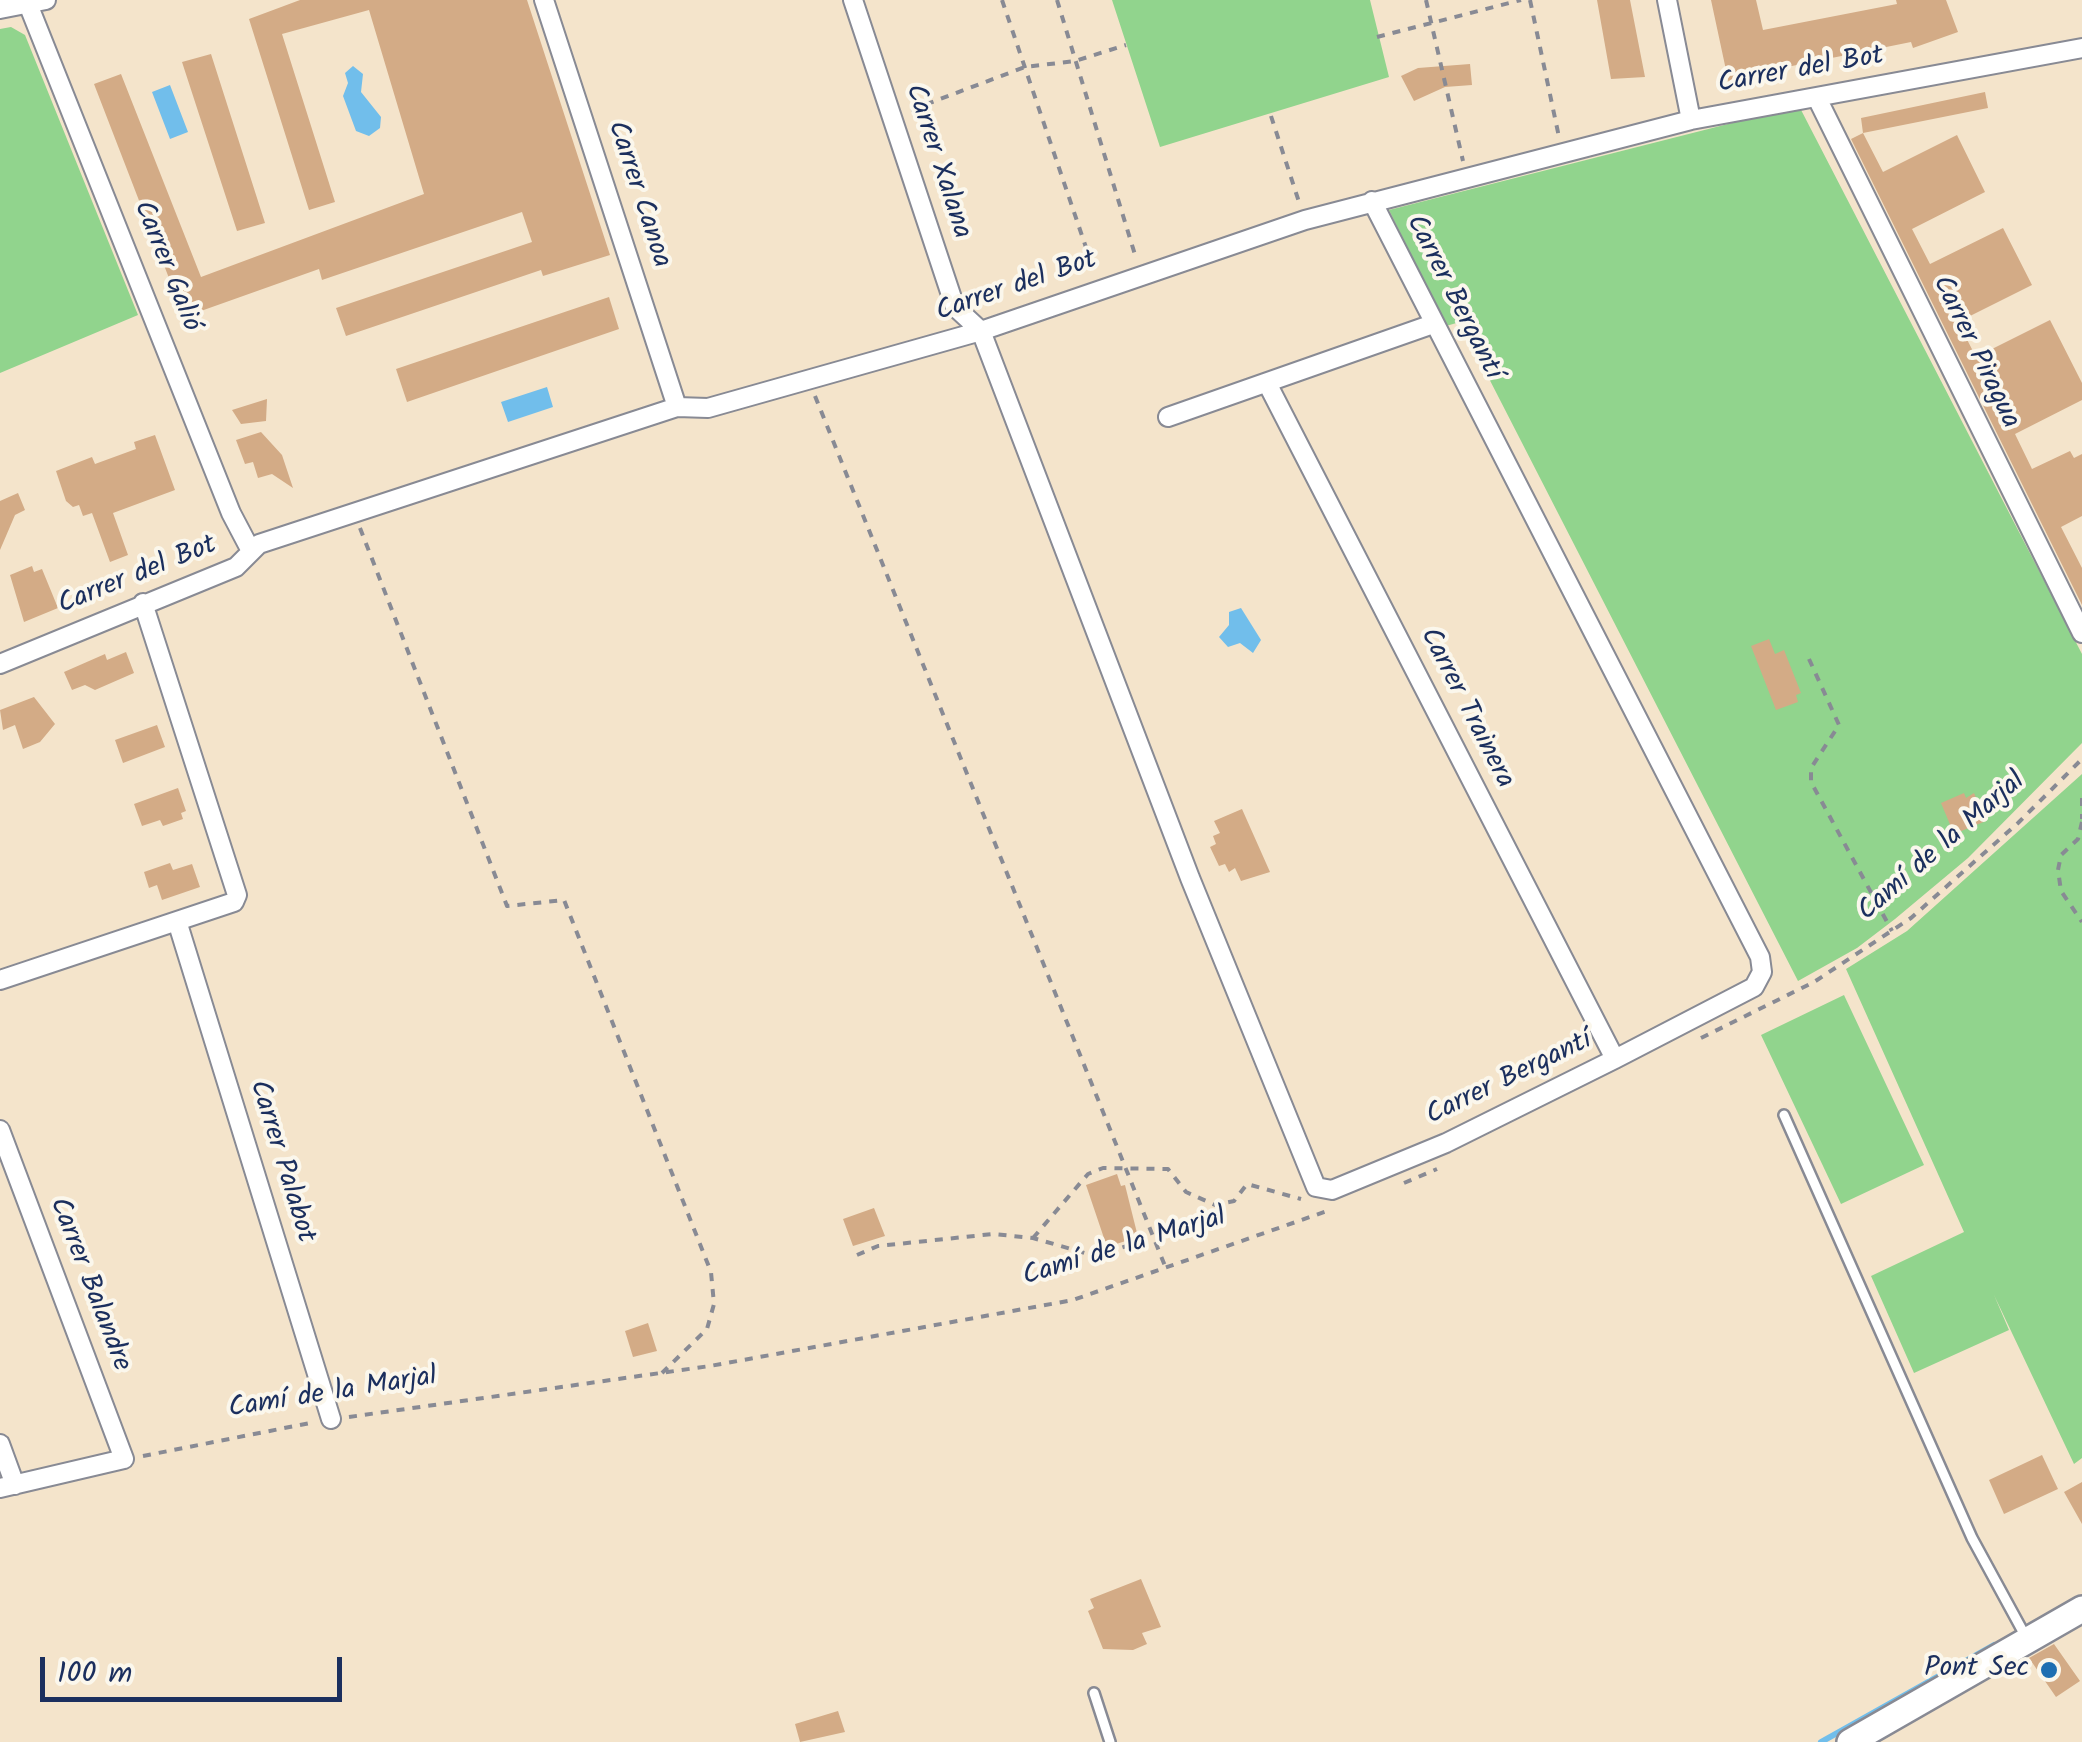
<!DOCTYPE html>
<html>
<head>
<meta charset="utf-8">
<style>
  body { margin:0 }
  #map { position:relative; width:2082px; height:1742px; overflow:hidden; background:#f4e4cb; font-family:Kalam,sans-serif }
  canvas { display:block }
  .scale { position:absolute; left:40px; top:1657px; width:302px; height:45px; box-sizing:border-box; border:5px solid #1b2f5e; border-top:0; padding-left:12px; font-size:30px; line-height:35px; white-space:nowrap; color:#1b2f5e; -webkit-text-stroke:8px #fbf7ec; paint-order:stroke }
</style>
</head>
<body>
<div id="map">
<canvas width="2082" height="1742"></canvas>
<div class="scale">100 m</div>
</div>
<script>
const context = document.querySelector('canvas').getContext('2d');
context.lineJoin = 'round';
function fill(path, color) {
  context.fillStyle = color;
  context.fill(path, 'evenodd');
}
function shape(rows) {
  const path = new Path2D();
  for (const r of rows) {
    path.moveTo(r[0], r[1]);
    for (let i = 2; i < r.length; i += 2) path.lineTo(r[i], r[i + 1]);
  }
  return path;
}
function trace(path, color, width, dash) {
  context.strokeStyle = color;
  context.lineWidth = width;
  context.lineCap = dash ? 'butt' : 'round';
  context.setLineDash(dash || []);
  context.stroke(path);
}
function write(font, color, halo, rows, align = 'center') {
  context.font = font + ' Kalam,sans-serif';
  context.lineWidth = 8;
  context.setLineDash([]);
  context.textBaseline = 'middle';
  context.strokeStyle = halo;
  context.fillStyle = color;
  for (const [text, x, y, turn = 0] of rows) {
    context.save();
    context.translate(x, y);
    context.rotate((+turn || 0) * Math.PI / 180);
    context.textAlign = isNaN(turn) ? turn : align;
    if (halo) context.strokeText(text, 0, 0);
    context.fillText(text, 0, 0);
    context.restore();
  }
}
fill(shape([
  [1112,0,1370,0,1389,77,1160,147],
  [11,27,25,35,138,315,0,373,0,29],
  [1799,106,2082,654,2082,743,1968,858,1895,919,1857,948,1798,981,1460,322,1446,326,1389,210],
  [2082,774,2082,1458,2074,1464,1994,1295,2009,1330,1914,1373,1871,1276,1964,1232,1846,969,1907,931],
  [1844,995,1924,1165,1841,1204,1761,1035]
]), '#91d48d');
fill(shape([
  [353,66,363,74,361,92,381,117,380,128,369,136,356,131,343,96,348,83,345,73],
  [170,85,188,132,170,139,152,92],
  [547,387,553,407,508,422,501,402],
  [1241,608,1261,640,1253,653,1240,643,1228,647,1219,637,1229,625,1229,612]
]), '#71beeb');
trace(shape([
  [1821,1742,1994,1645]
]), '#71beeb', 6);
fill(shape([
  [300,0,527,0,610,255,543,276,541,270,346,336,336,308,532,242,522,212,322,280,319,269,184,317,94,84,121,74,201,277,424,194,369,10,282,34,335,202,309,210,249,19],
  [1597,0,1630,0,1645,77,1611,79],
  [1711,0,1756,0,1763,30,1897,4,1896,0,1946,0,1958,32,1913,48,1911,42,1772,70,1773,75,1729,84],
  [211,54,265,223,237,231,182,62],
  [1470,64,1472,85,1445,87,1414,101,1401,76,1418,68],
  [1985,92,1988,108,1863,133,1861,118],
  [1863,133,1883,172,1957,135,1985,192,1912,229,1930,264,2003,228,2032,285,1958,322,1976,357,2050,320,2082,383,2082,400,2015,434,2032,469,2070,451,2074,458,2082,454,2082,516,2061,527,2082,568,2082,605,1851,139],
  [609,297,619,329,407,402,396,369],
  [267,399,266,421,241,424,232,410],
  [261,432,282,455,293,488,272,474,258,478,253,462,245,464,236,440],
  [155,435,175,490,113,513,128,555,110,562,92,513,83,516,79,505,73,507,66,501,56,471,92,457,95,464,136,449,134,442],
  [18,493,25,510,15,515,0,550,0,501],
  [32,566,34,572,42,569,58,608,24,622,10,575],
  [1769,639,1775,654,1784,650,1801,693,1796,695,1798,702,1776,710,1751,646],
  [126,652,134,673,95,690,85,685,72,690,64,672,105,654,107,660],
  [34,697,55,724,40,742,23,749,15,725,3,730,0,710],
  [157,725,165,747,123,763,115,740],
  [178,788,186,811,181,813,183,819,163,826,160,820,142,826,134,804],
  [1964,793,1966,798,1974,793,1986,821,1954,834,1941,803],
  [1242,809,1270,872,1241,881,1235,868,1229,872,1225,864,1219,866,1210,847,1216,844,1213,836,1220,833,1214,821],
  [170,863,173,870,192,864,200,887,162,900,157,885,149,888,144,872],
  [1117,1174,1121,1186,1125,1185,1138,1237,1107,1247,1086,1185],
  [874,1208,885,1236,853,1246,843,1219],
  [648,1323,657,1351,633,1357,625,1331],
  [2042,1455,2058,1489,2004,1514,1989,1480],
  [2082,1482,2082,1524,2064,1492],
  [1141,1579,1161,1627,1142,1633,1147,1644,1133,1650,1103,1649,1088,1611,1094,1608,1090,1599],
  [2054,1644,2080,1681,2056,1697,2029,1658],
  [838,1711,845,1732,800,1742,795,1724]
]), '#d3ab86');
const lane = shape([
  [1784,1115,1972,1538,2027,1639],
  [1094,1693,1110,1742]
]);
const street = shape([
  [544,0,677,407],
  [853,0,955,307,981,331,1190,878,1316,1187,1332,1190,1446,1143,1615,1059,1754,987,1762,972,1760,957,1372,201],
  [1667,0,1691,120],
  [28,4,231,513,251,551],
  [0,9,46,0],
  [1817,98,2082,633],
  [1267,383,1615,1059],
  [1168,417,1433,324],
  [0,664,236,567,259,544,677,407,708,408,981,331,1305,220,1691,120,2082,48],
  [177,921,331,1419],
  [0,980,234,902,237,895,143,603],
  [0,1130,124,1459,0,1488],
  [0,1444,15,1485]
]);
const secondary = shape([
  [1850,1742,2082,1609]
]);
trace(lane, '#888a94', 14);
trace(street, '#888a94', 22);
trace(secondary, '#888a94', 30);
trace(shape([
  [1002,0,1094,271],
  [1057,0,1136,258],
  [1426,0,1463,161],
  [1530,0,1559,137],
  [1377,37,1521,0],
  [911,110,1025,67,1075,61,1126,45],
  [1271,116,1299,202],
  [815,396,1167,1271],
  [360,528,507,906,564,900,711,1272,714,1304,707,1329,662,1373],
  [1809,659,1839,725,1811,768,1811,782,1892,931],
  [2082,798,2082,819],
  [2082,822,2078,839,2061,855,2058,870,2061,891,2082,922],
  [1701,1038,1814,982,1911,918,2018,823,2082,759],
  [1404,1183,1437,1169],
  [1033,1238,1088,1174,1103,1168,1168,1169,1186,1192,1215,1205,1234,1201,1247,1184,1301,1199],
  [857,1255,878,1246,993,1234,1033,1238,1095,1256,1152,1238],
  [349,1417,710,1366,1073,1300,1330,1210],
  [143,1456,315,1422]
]), '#888a94', 4, [8, 8]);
trace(lane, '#fff', 9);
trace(street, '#fff', 18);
trace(secondary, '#fff', 25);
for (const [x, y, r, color] of [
  [2049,1670,10,"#1f6fb2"]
]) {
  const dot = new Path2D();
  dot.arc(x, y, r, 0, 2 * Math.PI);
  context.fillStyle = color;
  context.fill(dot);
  trace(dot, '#fbf7ec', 4);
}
write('28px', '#1b2f5e', '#fbf7ec', [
  ["Carrer del Bot",1801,72,-10],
  ["Carrer Xalana",936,162,72],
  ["Carrer Canoa",637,195,72],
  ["Carrer Galió",165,267,68],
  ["Carrer del Bot",1017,288,-19],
  ["Carrer Bergantí",1452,298,63],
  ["Carrer Piragua",1974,353,64],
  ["Carrer del Bot",138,577,-22],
  ["Carrer Trainera",1465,709,63],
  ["Camí de la Marjal",1943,848,-41],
  ["Carrer Bergantí",1510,1080,-26],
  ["Carrer Palabot",280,1162,73],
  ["Camí de la Marjal",1125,1249,-17],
  ["Carrer Balandre",88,1285,69],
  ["Camí de la Marjal",333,1395,-9]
]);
write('28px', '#1b2f5e', '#fbf7ec', [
  ["Pont Sec",2029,1670]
], 'right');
</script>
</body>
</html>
